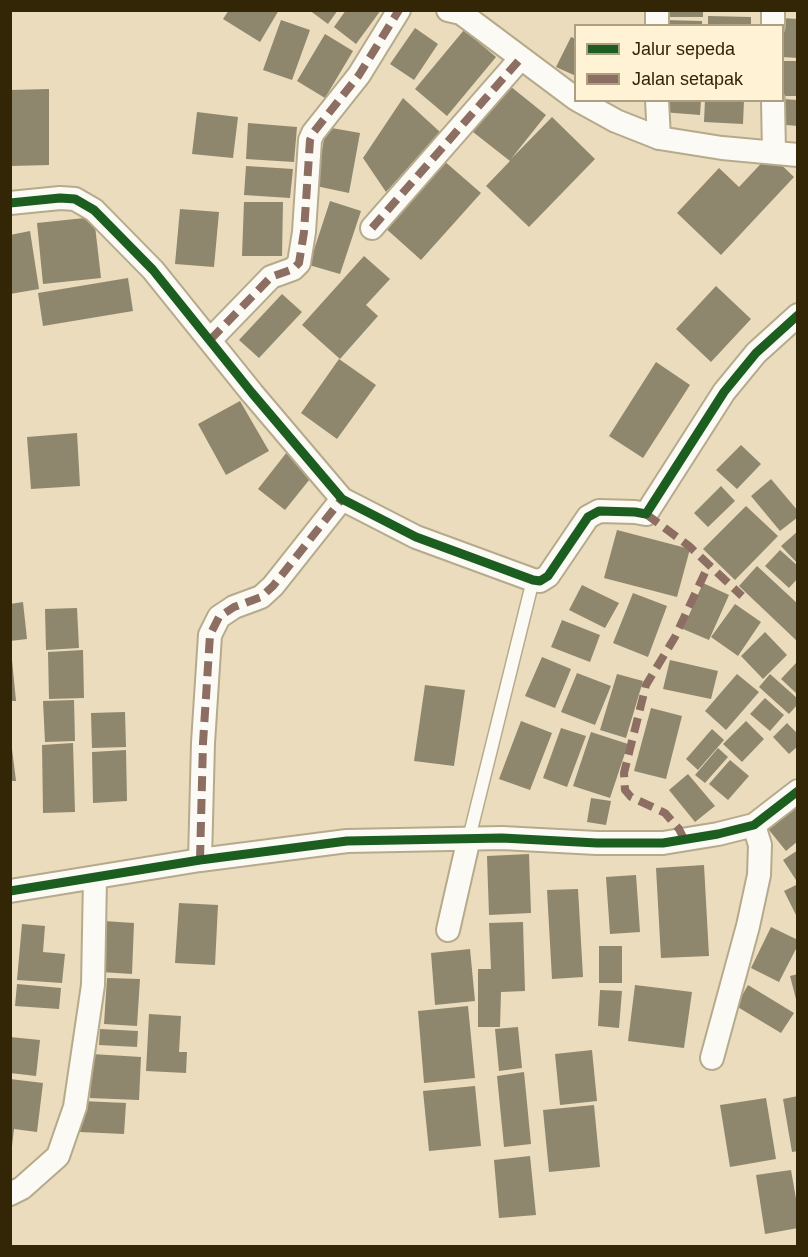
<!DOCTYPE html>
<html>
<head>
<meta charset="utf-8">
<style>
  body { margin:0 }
  #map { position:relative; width:808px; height:1257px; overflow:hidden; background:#eadcbc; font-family:Arial,sans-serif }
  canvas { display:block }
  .frame { position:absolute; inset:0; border:12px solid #322606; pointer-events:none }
  .legend { position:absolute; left:574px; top:24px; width:210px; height:78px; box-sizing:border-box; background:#fff2d5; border:2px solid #ada082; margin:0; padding:8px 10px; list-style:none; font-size:18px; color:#322606 }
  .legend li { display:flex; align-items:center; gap:12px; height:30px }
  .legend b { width:30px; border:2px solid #ada082 }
</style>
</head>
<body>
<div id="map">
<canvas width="808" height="1257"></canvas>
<div class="frame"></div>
<ul class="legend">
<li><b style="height:8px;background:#1b5e20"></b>Jalur sepeda</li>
<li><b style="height:8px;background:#8d6e63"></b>Jalan setapak</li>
</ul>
</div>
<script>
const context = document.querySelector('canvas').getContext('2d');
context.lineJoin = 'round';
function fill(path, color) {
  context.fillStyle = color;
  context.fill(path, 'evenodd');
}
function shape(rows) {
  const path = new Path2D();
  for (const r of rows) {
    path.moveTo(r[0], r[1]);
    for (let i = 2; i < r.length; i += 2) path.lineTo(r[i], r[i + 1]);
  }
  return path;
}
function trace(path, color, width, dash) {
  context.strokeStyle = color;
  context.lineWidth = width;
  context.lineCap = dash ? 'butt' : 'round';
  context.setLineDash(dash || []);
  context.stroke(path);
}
fill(shape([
  [229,10,279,10,260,42,223,19],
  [309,10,338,10,328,24],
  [346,10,381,10,356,44,334,27],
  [665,10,703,10,703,17,665,17],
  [708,16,751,17,751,26,708,26],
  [782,18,798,19,798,58,782,57],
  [281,20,310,30,292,80,263,70],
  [664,20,702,21,702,26,663,26],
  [415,28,438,44,414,80,390,64],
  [464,30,496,57,447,116,415,89],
  [325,34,353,51,325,98,297,81],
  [571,37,576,39,576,76,556,67],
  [782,61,798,61,798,96,782,96],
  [510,86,546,115,511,159,552,117,595,159,529,227,486,186,510,161,473,132],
  [49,89,49,165,10,166,10,90],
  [403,98,440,132,386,192,363,158],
  [782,99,798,100,798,126,774,124],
  [662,100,701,100,700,115,662,112],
  [705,100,744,100,743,124,704,122],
  [197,112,238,117,233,158,192,154],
  [248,123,297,127,294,162,246,159],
  [326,127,360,133,349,193,316,186],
  [770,154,794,177,721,255,677,213,719,168,739,187],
  [443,160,481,193,421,260,383,226],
  [246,166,293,169,290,198,244,195],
  [330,201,361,211,340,274,309,265],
  [244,202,283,202,282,256,242,256],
  [180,209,219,212,214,267,175,264],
  [94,217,101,278,43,284,37,223],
  [30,231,39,289,10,294,10,235],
  [364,256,390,279,366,305,378,316,340,359,302,325],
  [128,278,133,311,43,326,38,293],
  [716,286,751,319,711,362,676,329],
  [282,294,302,312,259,358,239,340],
  [339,359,376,385,337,439,301,413],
  [656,362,690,385,643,458,609,436],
  [240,401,269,451,226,475,198,424],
  [77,433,80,486,31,489,27,437],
  [741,445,761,464,737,489,716,470],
  [287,452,314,474,285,510,258,489],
  [771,479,798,511,798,517,780,531,751,496],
  [721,486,735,501,708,527,694,513],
  [746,506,778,536,735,580,703,549],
  [617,530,690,549,677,597,604,578],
  [798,531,798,564,781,546],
  [780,550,798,566,798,578,789,588,765,566],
  [757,566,798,604,798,642,739,586],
  [703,583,729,595,709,640,683,629],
  [582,585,619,603,605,628,569,610],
  [633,593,667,606,648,657,613,643],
  [23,602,27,639,10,641,10,604],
  [735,604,761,622,738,656,711,637],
  [77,608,79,648,46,650,45,609],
  [562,620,600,635,590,662,551,647],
  [765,632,787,655,763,679,741,656],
  [83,650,84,698,49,699,48,652],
  [542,657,571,669,555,708,525,696],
  [10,660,12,660,16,701,10,701],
  [670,660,718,671,711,699,663,689],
  [796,663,798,665,796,693,781,679],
  [577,673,611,686,595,725,561,712],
  [617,674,643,681,626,738,600,730],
  [737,674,759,692,726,730,705,711],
  [770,674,798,699,798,704,789,714,759,687],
  [425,685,465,690,454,766,414,761],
  [765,698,784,715,770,731,750,714],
  [74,700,75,741,45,742,43,701],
  [651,708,682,716,666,779,634,771],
  [125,712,126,747,92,748,91,713],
  [521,721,552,733,530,790,499,779],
  [746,721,764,739,742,762,723,744],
  [787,723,798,734,798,746,789,754,773,737],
  [561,728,586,736,567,787,543,778],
  [712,729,724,740,698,770,686,759],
  [591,732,628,744,610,798,573,786],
  [73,743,75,812,43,813,42,745],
  [718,748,728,757,705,783,695,775],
  [10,749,12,749,16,781,10,781],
  [126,750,127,801,93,803,92,752],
  [730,760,749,776,728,800,709,784],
  [688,774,715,806,695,822,669,790],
  [591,798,611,801,606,825,587,822],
  [798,799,798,841,786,851,765,825],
  [798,850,798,879,796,880,783,860],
  [529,854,531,913,489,915,487,856],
  [704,865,709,956,661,958,656,868],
  [636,875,640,932,610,934,606,877],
  [798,884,798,919,784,891],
  [578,889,583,977,552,979,547,890],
  [179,903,218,905,215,965,175,963],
  [104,921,134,923,132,974,101,972],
  [523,922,525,991,501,992,500,1027,478,1027,478,969,491,969,489,923],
  [22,924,45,926,43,952,65,954,62,983,17,980],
  [771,927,798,940,798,945,779,982,751,968],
  [599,946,622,946,622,983,599,983],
  [470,949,475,1001,435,1005,431,953],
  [798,974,798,1003,797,1003,790,976],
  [107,978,140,979,137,1026,104,1024],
  [17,984,61,988,59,1009,15,1006],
  [635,985,692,992,684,1048,628,1041],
  [748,985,794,1013,781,1033,736,1006],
  [600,990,622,991,619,1028,598,1026],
  [468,1006,475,1078,424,1083,418,1011],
  [149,1014,181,1016,179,1052,187,1052,186,1073,146,1071],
  [518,1027,522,1068,499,1071,495,1029],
  [100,1029,138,1031,137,1047,99,1045],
  [10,1037,40,1040,36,1076,10,1073],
  [592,1050,597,1101,560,1105,555,1054],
  [92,1054,141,1057,139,1100,90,1098],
  [524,1072,531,1144,504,1147,497,1076],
  [10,1079,43,1083,37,1132,14,1129,12,1146,10,1146],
  [475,1086,481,1146,429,1151,423,1091],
  [798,1096,798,1151,792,1152,783,1099],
  [766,1098,776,1159,730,1167,720,1105],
  [82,1101,126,1103,124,1134,80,1132],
  [594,1105,600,1167,549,1172,543,1110],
  [530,1156,536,1215,499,1218,494,1160],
  [791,1170,798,1210,798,1228,765,1234,756,1175]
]), '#8e876d');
const lane = shape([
  [469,838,533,580]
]);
const street = shape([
  [448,10,461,13,576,99],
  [773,10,773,26],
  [657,26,657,10],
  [578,100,616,121,659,138,722,148,798,155],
  [657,100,659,138],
  [773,100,774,153],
  [10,203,60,198,75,199,94,210,153,270,252,393,342,499,416,537,533,580,540,581,548,576,588,517,599,511,635,512,646,514,724,392,756,353,798,315],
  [372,228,521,58],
  [210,340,271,277,293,269,299,263,304,232,310,140,313,133,359,75,399,10],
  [200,860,203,743,210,635,219,617,234,607,261,597,273,586,342,499],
  [10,891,200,860,347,841,502,838,597,843,663,843,718,834,754,825,798,791],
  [448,930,469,838],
  [712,1058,748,926,759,875,760,845,754,825],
  [10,1194,22,1188,58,1156,75,1107,93,985,95,878]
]);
trace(lane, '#b6aa8d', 15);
trace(street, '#b6aa8d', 26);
trace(lane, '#fcfaf5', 12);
trace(street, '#fcfaf5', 22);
trace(shape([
  [372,228,521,58],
  [210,340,271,277,293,269,299,263,304,232,310,140,313,133,359,75,399,10],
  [646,514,689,546,742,596],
  [684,839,679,829,665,813,631,797,625,790,624,773,646,685,675,637,709,564],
  [200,860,203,743,210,635,219,617,234,607,261,597,273,586,342,499]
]), '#8d6e63', 8, [15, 8]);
trace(shape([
  [10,203,60,198,75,199,94,210,153,270,252,393,342,499,416,537,533,580,540,581,548,576,588,517,599,511,635,512,646,514,724,392,756,353,798,315],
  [10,891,200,860,347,841,502,838,597,843,663,843,718,834,754,825,798,791]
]), '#1b5e20', 9);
</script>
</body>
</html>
